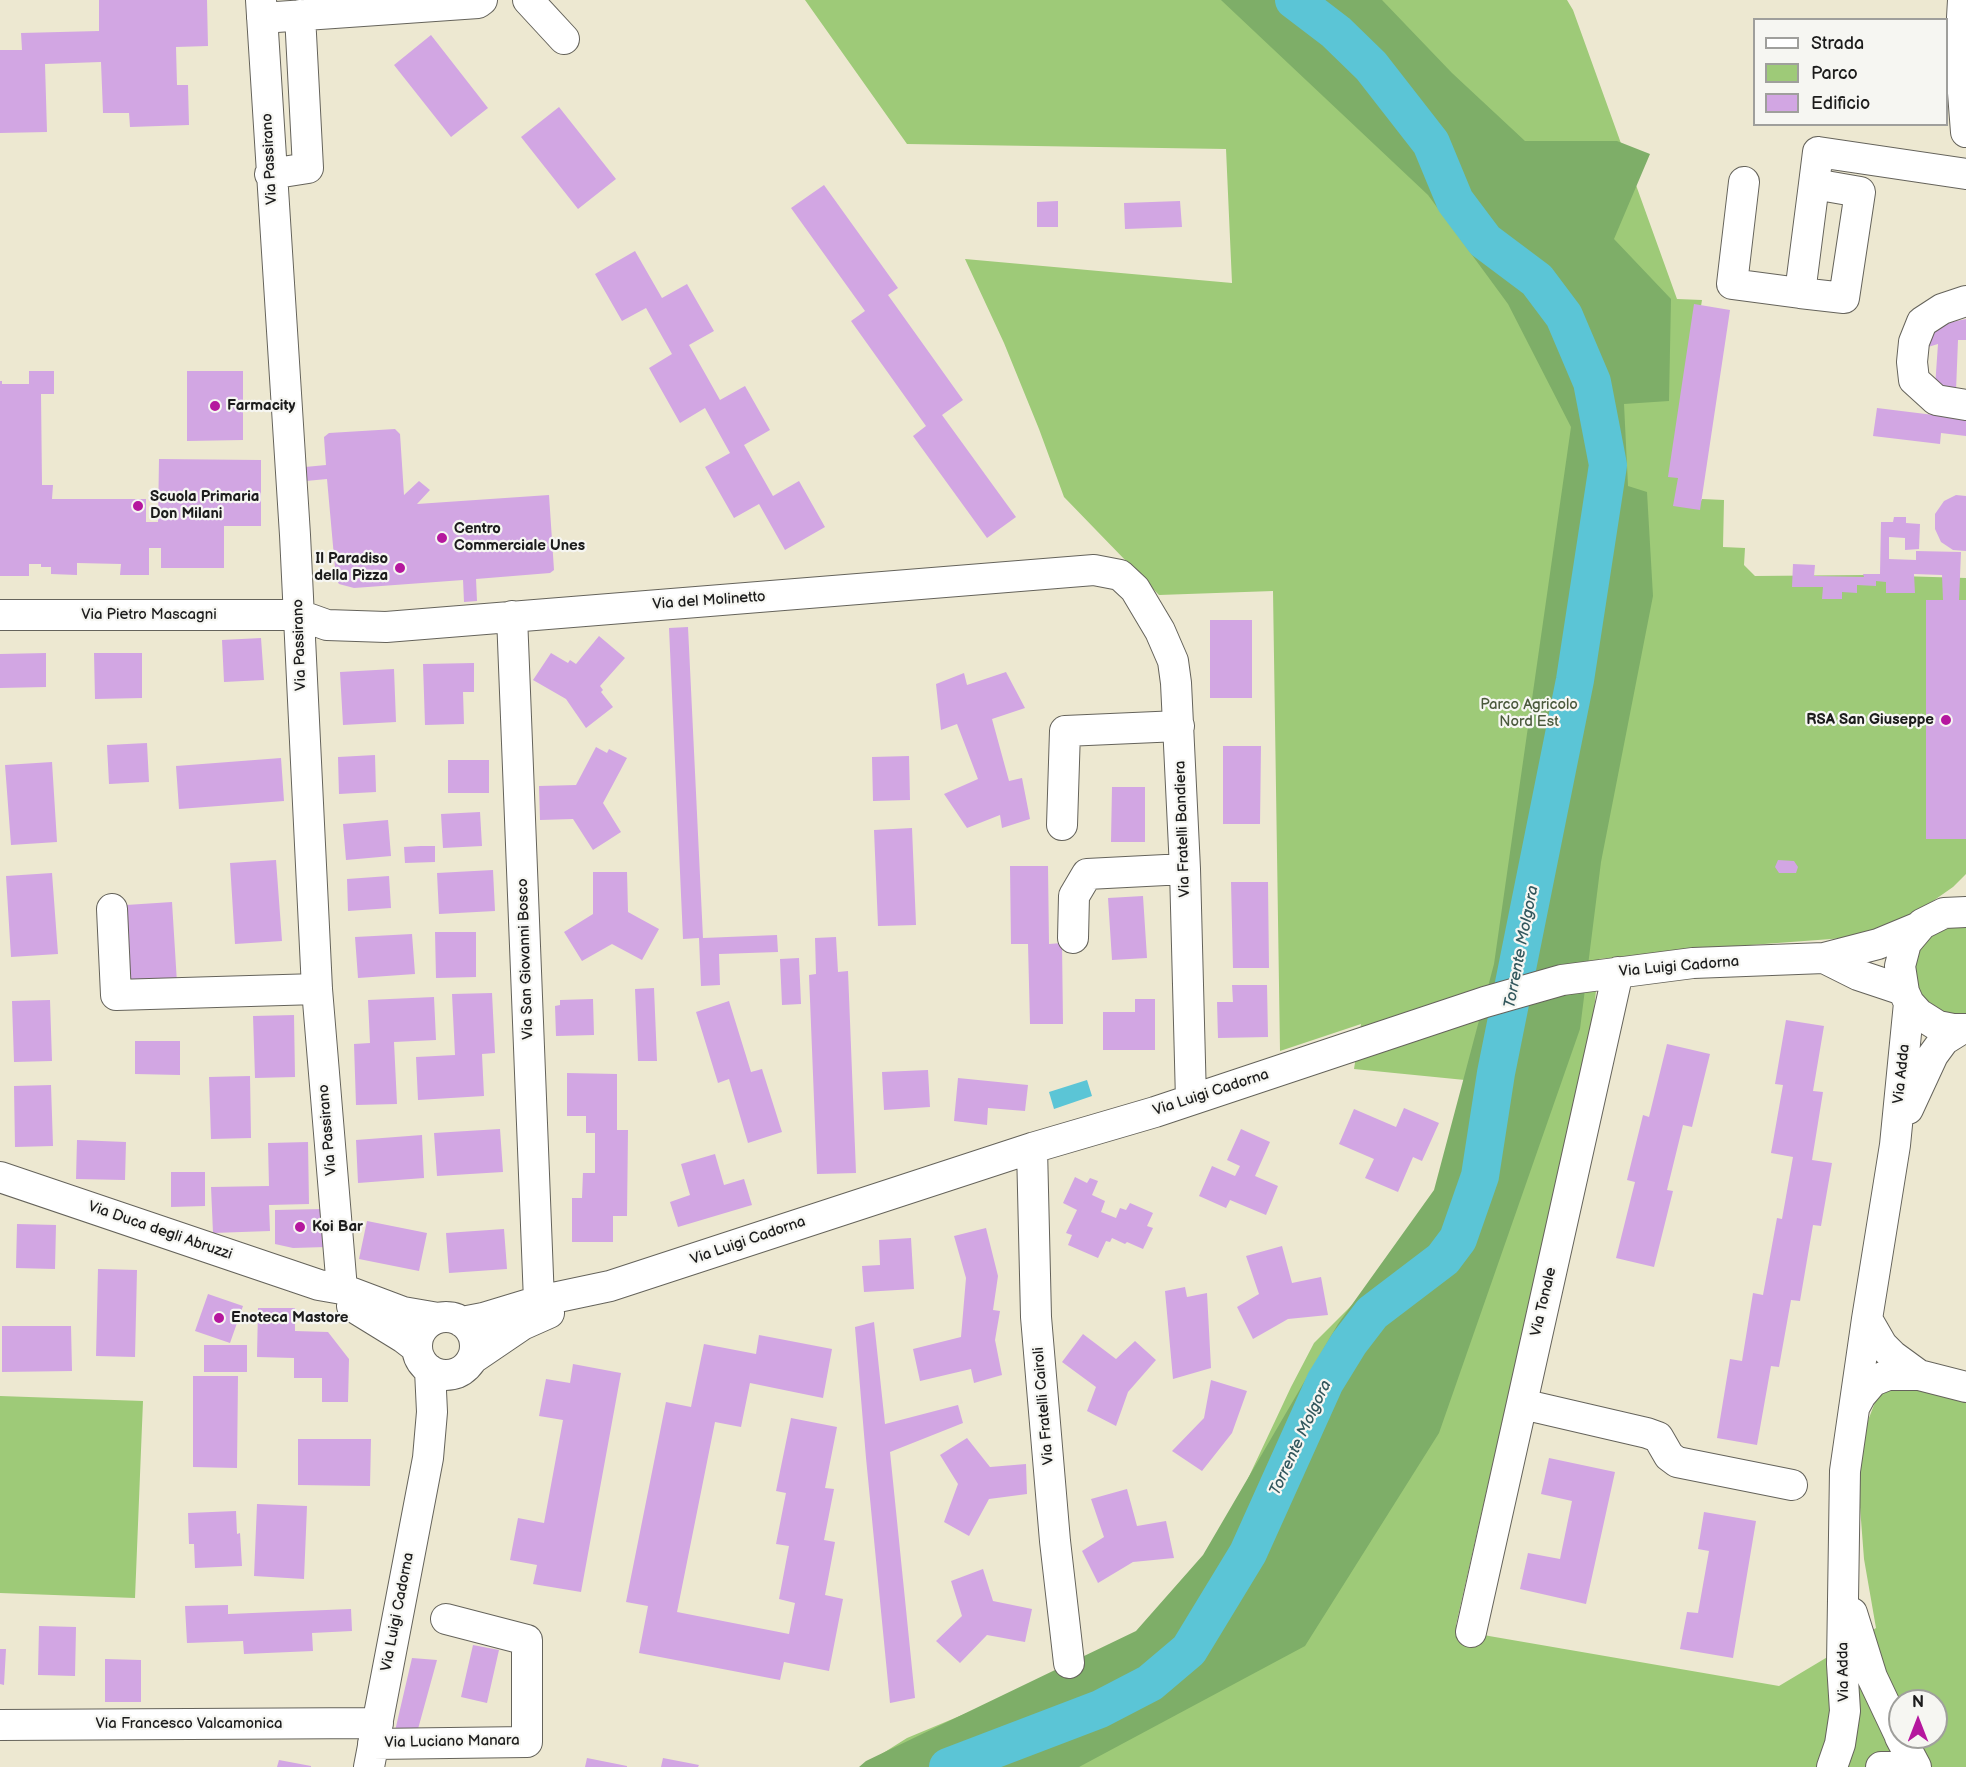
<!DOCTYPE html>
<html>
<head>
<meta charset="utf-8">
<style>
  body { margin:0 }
  #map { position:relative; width:1966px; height:1767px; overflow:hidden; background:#ede8d1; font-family:"Balsamiq Sans",sans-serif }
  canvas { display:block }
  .legend { position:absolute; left:1753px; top:18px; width:195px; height:108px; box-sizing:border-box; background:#f6f6f2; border:2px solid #9f9f9c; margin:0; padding:8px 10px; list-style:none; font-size:18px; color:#1c1c1c }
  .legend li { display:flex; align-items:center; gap:12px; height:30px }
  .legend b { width:30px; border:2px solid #9f9f9c }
  .north { position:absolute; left:1888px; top:1689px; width:60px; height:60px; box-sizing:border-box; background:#f6f6f2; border:2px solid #9f9f9c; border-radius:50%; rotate:0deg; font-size:16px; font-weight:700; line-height:24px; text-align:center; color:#1c1c1c }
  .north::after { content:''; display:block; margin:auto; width:21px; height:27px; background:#b5179e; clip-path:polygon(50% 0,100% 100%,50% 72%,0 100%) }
</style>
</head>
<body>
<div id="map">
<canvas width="1966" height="1767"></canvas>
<ul class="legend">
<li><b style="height:8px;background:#fff"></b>Strada</li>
<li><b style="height:16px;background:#9eca78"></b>Parco</li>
<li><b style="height:16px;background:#d2a6e3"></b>Edificio</li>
</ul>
<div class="north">N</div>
</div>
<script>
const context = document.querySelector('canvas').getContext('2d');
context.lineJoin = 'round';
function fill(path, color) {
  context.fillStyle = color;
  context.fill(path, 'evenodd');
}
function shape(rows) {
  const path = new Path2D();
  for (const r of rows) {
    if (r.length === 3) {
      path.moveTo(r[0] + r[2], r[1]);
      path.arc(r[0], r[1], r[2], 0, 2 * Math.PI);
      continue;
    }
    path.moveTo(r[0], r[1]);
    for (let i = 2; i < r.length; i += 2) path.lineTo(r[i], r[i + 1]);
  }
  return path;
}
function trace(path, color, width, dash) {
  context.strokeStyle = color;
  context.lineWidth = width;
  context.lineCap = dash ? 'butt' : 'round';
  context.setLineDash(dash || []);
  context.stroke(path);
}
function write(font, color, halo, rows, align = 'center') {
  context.font = font + ' "Balsamiq Sans",sans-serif';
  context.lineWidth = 4.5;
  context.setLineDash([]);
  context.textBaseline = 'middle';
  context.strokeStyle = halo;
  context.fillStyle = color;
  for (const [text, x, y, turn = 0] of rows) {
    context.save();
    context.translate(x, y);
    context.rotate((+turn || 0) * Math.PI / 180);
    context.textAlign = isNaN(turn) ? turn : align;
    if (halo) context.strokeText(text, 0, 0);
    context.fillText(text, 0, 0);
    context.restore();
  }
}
fill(shape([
  [805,0,1567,0,1573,10,1677,299,1702,300,1674,468,1701,501,1702,499,1724,500,1723,547,1745,548,1744,565,1755,576,1866,575,1966,578,1966,874,1953,887,1913,915,1858,937,1670,951,1650,955,1599,959,1593,1022,1456,1625,1462,1630,1489,1636,1779,1686,1876,1628,1864,1559,1858,1481,1864,1431,1882,1384,1966,1389,1966,1767,861,1767,907,1738,1058,1675,1098,1670,1206,1568,1291,1387,1314,1343,1425,1232,1475,1081,1354,1069,1361,1024,1280,1051,1273,591,1159,595,1064,497,1039,429,1004,343,965,259,1232,283,1226,149,907,144],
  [1900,1701,1936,1701,1936,1737,1900,1737],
  [1966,926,1966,1015,1935,1012,1914,989,1911,958,1917,945,1940,928],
  [0,1396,143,1401,135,1598,0,1593]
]), '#9eca78');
fill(shape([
  [1221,0,1382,0,1452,73,1525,141,1617,141,1650,154,1614,239,1671,299,1669,401,1624,404,1628,486,1647,492,1653,596,1601,862,1580,1029,1439,1433,1305,1646,1079,1767,859,1767,866,1761,1136,1631,1203,1555,1338,1324,1434,1190,1494,964,1571,427,1508,304,1428,195]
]), '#7eae68');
fill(shape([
  [1087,1080,1092,1096,1054,1109,1049,1092]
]), '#5bc5d6');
trace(shape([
  [948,1767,1100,1709,1150,1683,1189,1650,1248,1553,1325,1382,1349,1343,1372,1313,1443,1259,1458,1239,1480,1176,1496,1073,1575,680,1608,465,1592,382,1564,316,1537,280,1485,241,1455,201,1431,143,1371,66,1336,32,1294,0]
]), '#5bc5d6', 38);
fill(shape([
  [99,0,207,0,208,46,176,47,177,85,188,85,189,125,130,127,129,113,103,113,101,62,45,64,47,132,0,133,0,50,22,50,21,33,99,31],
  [431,35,488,108,451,137,394,65],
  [559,107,616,179,578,209,521,137],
  [824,185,898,288,888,295,963,400,942,415,1016,517,987,538,913,436,926,426,851,321,865,311,791,208],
  [1058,201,1058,227,1037,227,1037,202],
  [1180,201,1182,227,1125,229,1124,203],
  [635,251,662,298,687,284,714,331,689,345,720,400,745,386,770,430,744,445,773,496,799,481,825,527,785,550,759,504,734,518,705,467,730,453,705,408,680,423,649,368,672,354,646,308,622,321,595,274],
  [1694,304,1730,310,1700,510,1673,506,1678,478,1668,477],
  [1966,319,1966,340,1958,340,1956,391,1935,387,1938,344,1928,347,1931,331,1952,322],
  [29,371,54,371,54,394,41,394,42,485,53,485,52,499,146,499,146,522,158,522,159,459,261,460,261,526,224,526,224,568,161,568,161,548,149,548,149,575,120,575,121,564,77,563,77,575,51,574,51,567,41,567,41,564,29,564,29,576,0,576,0,381,2,381,2,384,29,384],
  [187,371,243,371,243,440,187,441],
  [1877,408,1966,419,1966,436,1941,433,1940,444,1873,436],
  [395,429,400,434,404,495,419,481,430,490,417,504,549,495,554,570,550,573,476,579,477,601,464,602,463,580,354,588,339,584,336,579,327,479,306,481,305,467,326,465,324,437,329,433],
  [1956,495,1966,496,1966,551,1953,550,1941,542,1935,529,1935,514,1944,501],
  [1894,517,1906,517,1906,523,1920,524,1919,549,1905,550,1905,538,1889,537,1889,559,1916,560,1916,551,1961,552,1959,600,1966,600,1966,839,1926,839,1926,600,1943,600,1942,575,1914,574,1915,593,1886,593,1886,582,1876,581,1876,586,1857,585,1857,593,1842,592,1842,599,1822,599,1823,587,1792,587,1793,564,1815,565,1814,576,1864,577,1863,574,1880,574,1881,522,1893,522],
  [1210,620,1252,620,1252,698,1210,698],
  [688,627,703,938,777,935,778,952,719,954,720,985,701,986,699,938,683,939,669,628],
  [599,636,625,658,600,686,603,690,601,692,613,707,586,728,566,699,533,680,551,653,568,663,570,660,576,664],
  [261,638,264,680,224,682,222,640],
  [46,653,46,687,0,688,0,654],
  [94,653,142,653,142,698,95,699],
  [474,663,474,692,463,692,464,724,425,725,423,664],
  [394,669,396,722,343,725,340,672],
  [1006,672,1025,708,992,719,1009,781,1022,778,1030,819,1002,828,1000,815,967,828,944,794,978,779,957,724,941,730,936,684,964,673,967,685],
  [147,743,149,782,109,784,107,745],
  [1223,746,1261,746,1260,824,1223,824],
  [596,747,607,753,609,749,627,758,603,803,621,832,593,850,573,819,540,820,539,786,576,785],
  [375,755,376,792,339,794,338,757],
  [909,756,910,800,873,801,872,757],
  [281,758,284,801,179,809,176,766],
  [448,760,489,760,489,793,448,793],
  [52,762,57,842,11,845,5,765],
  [1112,787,1145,787,1145,842,1111,842],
  [480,812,482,846,443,848,441,814],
  [388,820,391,856,346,860,343,824],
  [912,828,916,925,878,926,874,830],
  [420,846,435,846,435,862,405,863,404,847],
  [276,860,282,941,235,944,230,863],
  [1778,860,1794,861,1798,867,1796,873,1779,873,1775,867],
  [1010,866,1048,866,1049,944,1062,943,1063,1024,1030,1024,1028,944,1011,944],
  [493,870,495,911,439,914,437,873],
  [593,872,627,872,628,912,659,929,642,960,612,944,582,961,564,932,593,914],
  [52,873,58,954,11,957,6,876],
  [389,876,391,908,348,911,347,879],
  [1231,882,1268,882,1269,968,1233,968],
  [1143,896,1147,958,1112,960,1108,898],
  [172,902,177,983,131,985,126,905],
  [435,932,476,932,476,977,436,978],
  [412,934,415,974,358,978,355,937],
  [836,937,838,972,848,971,856,1173,817,1174,809,975,816,974,815,938],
  [799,958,801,1004,782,1005,780,959],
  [1232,985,1267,985,1268,1037,1218,1038,1217,1002,1233,1002],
  [654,988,657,1061,638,1061,635,989],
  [492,993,495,1053,482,1054,484,1096,418,1100,416,1057,455,1055,452,994],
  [434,997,436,1040,394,1042,397,1104,356,1105,354,1044,370,1043,368,1000],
  [593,999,594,1035,556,1036,555,1006,560,1005,560,1000],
  [1135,999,1155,999,1155,1050,1103,1050,1103,1012,1135,1012],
  [50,1000,52,1061,14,1062,12,1001],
  [729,1001,751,1072,762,1069,782,1132,748,1143,729,1079,718,1083,696,1012],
  [294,1015,295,1077,255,1078,253,1016],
  [1786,1020,1824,1026,1813,1091,1823,1092,1812,1160,1832,1163,1821,1226,1813,1225,1800,1301,1791,1300,1779,1367,1771,1366,1757,1445,1717,1438,1730,1359,1742,1361,1753,1293,1763,1295,1777,1218,1782,1219,1793,1157,1771,1153,1783,1085,1775,1084],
  [135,1041,180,1041,180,1075,135,1074],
  [1667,1044,1710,1054,1692,1127,1683,1125,1667,1190,1673,1191,1654,1267,1616,1258,1635,1182,1627,1180,1643,1115,1649,1117],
  [928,1070,930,1107,884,1110,882,1072],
  [567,1073,617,1074,617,1130,628,1130,627,1216,613,1216,613,1242,572,1242,572,1198,582,1198,583,1173,595,1173,595,1133,586,1133,586,1116,567,1116],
  [250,1076,251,1138,211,1139,209,1077],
  [958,1078,1028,1085,1025,1111,988,1108,987,1125,954,1121],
  [51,1085,53,1146,15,1147,14,1086],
  [1404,1108,1439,1123,1422,1161,1413,1157,1398,1192,1365,1178,1374,1159,1339,1144,1354,1109,1396,1127],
  [500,1129,503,1172,437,1176,434,1133],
  [1241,1129,1270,1142,1255,1176,1278,1186,1266,1215,1230,1200,1226,1208,1199,1196,1212,1166,1235,1176,1240,1166,1227,1160],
  [422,1135,424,1178,358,1183,356,1140],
  [77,1140,126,1142,125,1180,76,1179],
  [308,1142,309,1204,269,1205,270,1231,213,1233,211,1187,269,1186,268,1143],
  [715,1154,724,1185,744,1179,752,1205,678,1227,670,1202,690,1195,681,1164],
  [171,1172,205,1172,205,1206,171,1207],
  [1075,1177,1087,1183,1090,1178,1098,1181,1092,1195,1105,1201,1101,1212,1116,1218,1120,1208,1126,1210,1130,1203,1153,1213,1147,1226,1153,1228,1143,1249,1127,1242,1125,1244,1112,1238,1110,1242,1106,1241,1098,1258,1068,1245,1072,1235,1066,1233,1077,1210,1063,1203],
  [322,1209,326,1247,293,1248,275,1244,275,1210],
  [367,1221,427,1233,419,1271,359,1259],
  [17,1224,56,1225,55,1269,16,1268],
  [986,1228,998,1276,993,1310,1000,1311,995,1340,1002,1375,974,1383,971,1369,920,1381,913,1349,961,1337,966,1278,954,1236],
  [504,1229,507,1269,449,1273,446,1233],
  [911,1238,914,1289,864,1292,862,1266,880,1265,879,1240],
  [1282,1246,1292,1283,1321,1277,1328,1315,1288,1319,1253,1339,1237,1307,1259,1294,1246,1256],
  [98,1269,137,1270,135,1357,96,1356],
  [1185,1287,1187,1297,1207,1293,1211,1368,1173,1379,1165,1291],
  [208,1294,243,1306,230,1343,195,1331],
  [258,1308,295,1308,295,1331,328,1332,349,1359,348,1402,322,1402,322,1378,294,1378,294,1358,257,1357],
  [874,1322,885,1424,958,1405,963,1423,890,1452,915,1698,890,1703,866,1458,855,1327],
  [2,1326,71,1326,72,1371,2,1372],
  [1083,1334,1116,1359,1135,1341,1156,1360,1128,1392,1116,1426,1087,1411,1096,1387,1062,1362],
  [759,1335,832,1349,823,1398,750,1383,741,1427,715,1422,677,1612,789,1634,795,1603,779,1599,789,1546,776,1544,786,1493,776,1491,791,1418,837,1427,825,1488,834,1489,824,1540,835,1542,825,1595,843,1599,829,1671,784,1662,780,1680,639,1653,648,1606,626,1602,666,1402,691,1407,704,1344,756,1354],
  [204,1345,247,1345,247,1372,204,1372],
  [573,1364,621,1373,581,1592,533,1584,537,1565,510,1560,518,1518,544,1523,563,1420,539,1416,546,1379,570,1383],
  [193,1376,238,1376,237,1468,193,1467],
  [1211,1380,1247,1391,1232,1433,1202,1471,1172,1451,1204,1418],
  [967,1438,990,1467,1026,1464,1027,1494,989,1499,969,1536,944,1522,958,1484,940,1455],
  [298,1439,371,1439,370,1486,298,1485],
  [1549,1458,1615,1472,1586,1604,1520,1589,1528,1553,1560,1559,1572,1501,1541,1494],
  [1127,1489,1137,1526,1166,1521,1174,1558,1133,1562,1098,1583,1082,1551,1104,1537,1091,1499],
  [257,1504,307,1506,304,1579,254,1576],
  [236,1511,237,1534,240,1533,242,1566,195,1568,194,1544,189,1544,188,1513],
  [1704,1512,1756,1521,1733,1658,1680,1649,1687,1612,1698,1613,1709,1551,1698,1549],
  [983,1569,993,1601,1032,1609,1025,1642,987,1635,960,1663,936,1641,962,1616,951,1581],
  [228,1605,228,1614,351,1609,352,1631,312,1633,313,1651,244,1654,243,1641,187,1643,185,1606],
  [39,1626,76,1627,75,1676,38,1675],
  [473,1645,499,1650,487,1703,461,1697],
  [0,1649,6,1649,4,1685,0,1684],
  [412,1658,437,1660,418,1729,395,1731],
  [105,1659,141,1660,141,1702,105,1702],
  [587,1758,627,1766,627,1767,585,1767],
  [663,1758,699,1765,698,1767,661,1767],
  [279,1760,311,1766,311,1767,277,1767]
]), '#d2a6e3');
const minor = shape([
  [261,0,295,535,317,989,342,1289],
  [528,0,564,39],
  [1963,0,1960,53,1966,132],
  [262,18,478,3,482,0],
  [270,174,308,168,300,15],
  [1744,182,1732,284,1800,293],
  [1814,184,1860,192,1844,298,1800,293,1814,184,1818,152,1966,174],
  [1966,301,1942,309,1922,322,1914,342,1912,362,1914,380,1936,400,1966,405],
  [0,615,299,615,327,625,386,627,1094,570,1120,575,1135,589,1160,631,1173,661,1176,683,1185,869,1191,1100],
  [512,616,539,1301],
  [1062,825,1065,731,1179,726],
  [112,909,116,995,317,989],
  [1966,912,1944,913,1922,924,1906,943,1900,966,1904,992,1909,1003,1919,1014,1938,1026,1953,1029,1966,1029],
  [1073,938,1074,896,1087,874,1185,869],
  [1824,958,1858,975,1903,990],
  [1908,1109,1933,1055,1944,1040,1960,1030],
  [1032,1148,1036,1317,1055,1541,1069,1663],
  [0,1177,319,1285,342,1289,403,1312,438,1318],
  [352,1306,404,1338,417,1348],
  [446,1346,29],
  [1867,1319,1882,1345,1893,1356,1919,1375],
  [462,1322,483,1318,539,1301,610,1286,1032,1148,1155,1112,1485,1002,1562,980,1693,963,1824,958,1878,944,1919,927],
  [472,1359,522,1325,549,1313],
  [1522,1404,1647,1433,1658,1437,1669,1456,1677,1462,1792,1485],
  [1854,1408,1861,1395,1873,1381,1888,1375,1919,1375,1966,1387],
  [1852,1613,1872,1677,1900,1736],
  [1471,1632,1618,972],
  [0,1725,378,1723],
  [1900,1737,1916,1767],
  [373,1744,527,1742,527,1640,446,1619],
  [369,1767,428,1458,432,1412,430,1370],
  [1832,1767,1840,1744,1845,1711,1842,1664,1845,1471,1867,1319,1895,1145,1909,1003],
  [1881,1767,1912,1767]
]);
trace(minor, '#65635b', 32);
trace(minor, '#fff', 30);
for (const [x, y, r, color] of [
  [215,406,6,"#b5179e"],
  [138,506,6,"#b5179e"],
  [442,538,6,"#b5179e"],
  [400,568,6,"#b5179e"],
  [1946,720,6,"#b5179e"],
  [300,1227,6,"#b5179e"],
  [219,1318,6,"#b5179e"]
]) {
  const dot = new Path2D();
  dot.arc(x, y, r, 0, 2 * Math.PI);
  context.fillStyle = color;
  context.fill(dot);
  trace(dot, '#f6f6f2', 2);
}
write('15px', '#1c1c1c', '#f6f6f2', [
  ["Via Passirano",270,159,-93],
  ["Via del Molinetto",709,601,-4],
  ["Via Pietro Mascagni",149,615],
  ["Via Passirano",300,645,-92],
  ["Via Fratelli Bandiera",1183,829,-92],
  ["Via San Giovanni Bosco",526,959,-92],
  ["Via Luigi Cadorna",1679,967,-5],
  ["Via Adda",1902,1074,-84],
  ["Via Luigi Cadorna",1211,1093,-18],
  ["Via Passirano",328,1130,-95],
  ["Via Duca degli Abruzzi",160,1231,19],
  ["Via Luigi Cadorna",748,1241,-19],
  ["Via Tonale",1544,1302,-77],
  ["Via Fratelli Cairoli",1044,1406,-95],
  ["Via Luigi Cadorna",398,1612,-79],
  ["Via Adda",1844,1672,-91],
  ["Via Francesco Valcamonica",189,1724],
  ["Via Luciano Manara",452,1742,-1]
]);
write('bold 15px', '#1c1c1c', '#f6f6f2', [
  ["Farmacity",227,406],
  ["Scuola Primaria",150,497],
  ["Don Milani",150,514],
  ["Centro",454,529],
  ["Commerciale Unes",454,546],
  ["Il Paradiso",388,559,"right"],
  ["della Pizza",388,576,"right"],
  ["RSA San Giuseppe",1934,720,"right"],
  ["Koi Bar",312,1227],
  ["Enoteca Mastore",231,1318]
], 'left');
write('15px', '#4a593c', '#f6f6f2', [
  ["Parco Agricolo",1529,705],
  ["Nord Est",1529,722]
]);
write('italic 16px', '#32575d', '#f6f6f2', [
  ["Torrente Molgora",1522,947,-79],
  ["Torrente Molgora",1301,1438,-65]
]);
</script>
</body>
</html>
